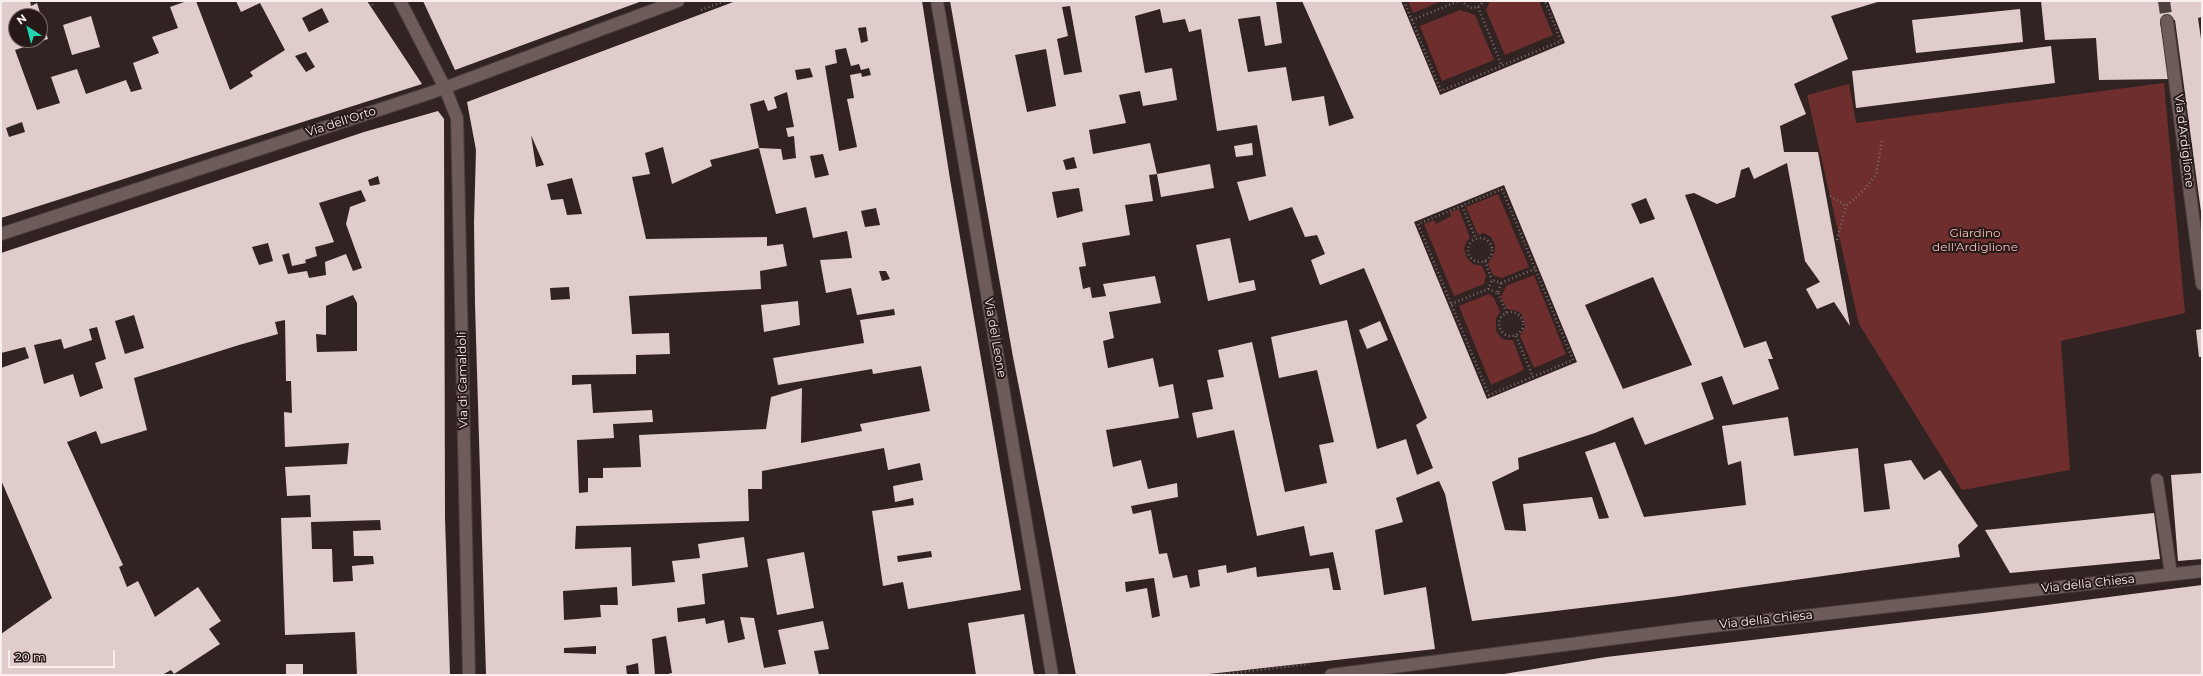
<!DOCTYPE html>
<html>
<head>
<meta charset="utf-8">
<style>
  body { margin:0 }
  #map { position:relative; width:2203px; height:676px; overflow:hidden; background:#312322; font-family:Montserrat,sans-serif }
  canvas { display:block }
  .frame { position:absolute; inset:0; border:2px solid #f8eeed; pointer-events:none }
  .north { position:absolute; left:8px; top:8px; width:40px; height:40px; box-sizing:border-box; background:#271918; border:1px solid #7b6e6d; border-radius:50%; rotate:324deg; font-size:11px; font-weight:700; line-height:16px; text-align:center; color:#f8eeed }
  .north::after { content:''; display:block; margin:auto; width:14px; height:18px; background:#20d5b0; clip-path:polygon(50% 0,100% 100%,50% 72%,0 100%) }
  .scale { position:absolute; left:8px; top:650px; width:107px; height:18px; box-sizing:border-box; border:2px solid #f8eeed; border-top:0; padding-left:5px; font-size:12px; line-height:14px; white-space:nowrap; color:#f8eeed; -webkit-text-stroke:3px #271918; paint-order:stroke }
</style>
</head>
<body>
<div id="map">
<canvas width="2203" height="676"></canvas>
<div class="frame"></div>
<div class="north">N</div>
<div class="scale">20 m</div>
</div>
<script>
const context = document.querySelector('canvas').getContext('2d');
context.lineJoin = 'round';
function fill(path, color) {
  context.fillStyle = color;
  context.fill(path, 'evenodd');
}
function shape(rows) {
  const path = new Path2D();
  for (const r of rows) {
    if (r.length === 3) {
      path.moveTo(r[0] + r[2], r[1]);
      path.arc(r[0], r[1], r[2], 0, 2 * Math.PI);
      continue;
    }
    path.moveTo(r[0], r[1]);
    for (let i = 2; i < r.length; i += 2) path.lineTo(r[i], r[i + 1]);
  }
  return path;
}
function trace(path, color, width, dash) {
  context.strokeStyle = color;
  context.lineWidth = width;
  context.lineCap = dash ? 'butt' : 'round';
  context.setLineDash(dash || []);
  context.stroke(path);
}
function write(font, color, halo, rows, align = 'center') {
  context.font = font + ' Montserrat,sans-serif';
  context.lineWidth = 4;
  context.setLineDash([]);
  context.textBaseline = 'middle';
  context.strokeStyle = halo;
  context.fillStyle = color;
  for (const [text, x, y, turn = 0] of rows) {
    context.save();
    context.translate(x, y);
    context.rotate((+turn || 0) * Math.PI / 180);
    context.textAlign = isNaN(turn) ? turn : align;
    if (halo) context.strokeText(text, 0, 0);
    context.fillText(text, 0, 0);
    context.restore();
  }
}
fill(shape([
  [1408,1,1442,1,1413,13],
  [1490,1,1539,1,1553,35,1505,55,1486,10],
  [1460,10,1475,15,1494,60,1442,81,1420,26],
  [2164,83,2185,313,2061,341,2070,470,1962,490,1859,324,1807,95,1849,84,1856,123],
  [1498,194,1529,267,1502,278,1493,275,1488,264,1495,251,1495,244,1491,237,1484,233,1478,235,1466,207],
  [1459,209,1470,238,1466,242,1464,249,1467,258,1473,264,1482,266,1486,276,1484,284,1454,296,1424,224,1434,220,1436,224,1451,216,1450,212],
  [1534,275,1566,354,1534,368,1520,336,1525,326,1522,315,1518,311,1507,309,1501,297,1506,286],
  [1489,294,1494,298,1500,312,1496,318,1496,330,1500,337,1505,340,1513,340,1524,370,1491,385,1459,306]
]), '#6d2e2d');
fill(shape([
  [1,1,30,1,31,6,37,3,48,39,15,50,37,110,60,103,51,77,77,69,86,94,126,80,131,92,142,89,133,63,159,53,152,37,178,28,170,7,187,1,196,1,230,90,253,76,250,72,285,50,260,3,241,12,236,1,367,1,422,84,1,218],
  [322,8,329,22,309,32,302,18],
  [16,16,40,16,40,40,16,40],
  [306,52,315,67,306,72,295,56],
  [22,122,25,132,9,137,6,128],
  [423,1,642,1,455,70],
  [736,1,922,1,950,179,1021,590,908,609,903,582,883,586,872,511,914,505,913,498,895,502,893,486,923,480,920,463,888,470,884,448,762,471,762,489,748,489,749,521,576,526,575,549,631,547,632,586,675,582,672,561,700,558,698,544,744,537,748,567,702,574,705,604,677,608,678,622,705,618,706,624,724,620,728,643,745,639,740,617,754,618,764,668,786,664,778,630,823,621,829,649,814,651,819,675,664,675,672,673,666,636,652,639,655,675,639,675,638,663,626,666,627,675,486,675,475,304,474,222,476,150,467,102],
  [866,27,868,41,861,43,858,28],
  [846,48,851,66,859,64,861,70,869,68,871,75,862,77,861,73,850,75,854,98,847,99,857,147,839,151,825,66,837,63,835,50],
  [810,68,813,77,797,80,795,70],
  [787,92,794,127,786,128,788,137,794,136,796,158,783,160,781,149,759,148,776,214,806,207,813,238,847,231,852,258,820,260,826,293,851,288,857,315,894,309,895,315,860,320,864,343,773,358,778,385,872,369,873,374,921,366,930,411,860,424,862,431,801,443,802,388,771,397,766,429,639,435,641,467,603,468,603,478,588,478,588,492,579,493,577,440,614,438,613,424,653,422,652,410,593,413,591,384,572,385,572,375,636,374,636,355,670,354,669,333,632,334,629,296,761,289,760,271,787,266,783,244,767,246,767,237,646,239,632,177,650,174,645,153,663,147,672,184,712,166,710,160,759,148,750,104,764,100,768,111,777,108,774,97],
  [531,135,544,165,536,167],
  [823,154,829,175,815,178,810,156],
  [572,178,582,214,567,215,563,199,551,200,547,184],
  [876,208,880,225,865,227,861,211],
  [879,271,886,271,890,279,882,281],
  [569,287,570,299,551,300,550,288],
  [931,551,932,557,898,562,897,556],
  [617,587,618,605,600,605,601,617,564,620,563,591],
  [596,646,596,654,564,653,564,648],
  [950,1,1276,1,1282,43,1265,46,1260,16,1238,19,1248,72,1286,67,1292,101,1324,96,1329,126,1354,118,1302,1,1401,1,1440,95,1565,43,1548,1,1881,1,1831,16,1848,59,1794,84,1806,114,1780,126,1784,152,1818,152,1850,326,1834,302,1817,309,1806,289,1820,282,1805,261,1787,163,1754,179,1749,167,1741,170,1735,197,1717,204,1694,193,1685,195,1744,348,1766,341,1773,359,1768,359,1779,389,1733,405,1722,376,1701,383,1714,419,1645,445,1633,417,1595,433,1518,458,1519,469,1492,482,1505,530,1526,531,1523,504,1592,497,1599,519,1609,518,1585,452,1615,442,1644,517,1746,505,1741,461,1728,465,1722,426,1788,417,1794,456,1858,448,1864,512,1890,509,1884,464,1911,460,1924,480,1940,470,1978,526,1958,545,1960,557,1672,597,1472,621,1445,494,1439,481,1396,498,1403,522,1375,530,1384,595,1426,587,1435,649,1200,675,1076,675,1013,357],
  [1070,6,1082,72,1064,75,1057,39,1068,36,1062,7],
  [1160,9,1163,23,1185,19,1189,32,1201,29,1217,131,1257,125,1266,176,1237,182,1249,221,1292,207,1305,237,1317,235,1325,254,1311,260,1320,285,1364,268,1427,418,1416,425,1433,468,1417,475,1406,439,1377,449,1347,320,1271,337,1279,378,1317,370,1334,442,1319,445,1327,483,1285,492,1252,342,1218,350,1224,377,1207,380,1213,409,1192,413,1197,438,1234,430,1257,536,1304,526,1310,556,1333,552,1341,590,1333,590,1329,568,1257,577,1256,567,1227,573,1226,565,1198,570,1200,586,1190,588,1187,575,1173,578,1167,553,1159,554,1151,510,1133,514,1131,506,1178,497,1177,483,1148,489,1141,460,1113,467,1106,430,1179,418,1173,384,1159,387,1153,358,1108,368,1103,341,1114,338,1109,312,1161,303,1155,276,1103,284,1106,296,1092,298,1090,287,1083,289,1079,267,1086,266,1082,243,1130,235,1125,205,1153,201,1149,175,1157,174,1150,143,1093,154,1089,130,1126,123,1119,95,1140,91,1143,106,1177,100,1172,68,1145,73,1135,16],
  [1046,49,1056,106,1027,112,1015,55],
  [1074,157,1077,168,1066,170,1063,160],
  [1504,185,1577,362,1487,399,1414,222],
  [1079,188,1083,211,1057,218,1052,192],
  [1646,198,1655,219,1640,224,1631,204],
  [1653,277,1692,365,1623,389,1585,305],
  [1154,578,1160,616,1152,618,1147,588,1126,592,1125,582],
  [2041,1,2202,1,2202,17,2198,18,2202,46,2202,219,2175,20,2160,22,2170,79,2099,80,2096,38,2045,40],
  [2020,9,2023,42,1916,53,1912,20],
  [91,16,100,47,72,55,63,25],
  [2051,46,2055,83,1856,108,1852,71],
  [438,111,444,119,445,518,450,675,357,675,355,632,285,635,281,518,311,517,310,495,287,496,285,467,347,464,349,443,285,447,284,412,292,413,291,381,286,381,285,320,275,322,278,334,239,345,134,378,147,430,101,444,96,431,67,442,123,565,119,567,127,587,138,581,155,617,198,587,221,621,209,629,220,644,174,674,171,670,162,675,1,675,1,634,52,598,1,480,1,368,29,358,25,347,1,353,1,253,364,132],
  [378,176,380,184,370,186,368,180],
  [361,190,366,201,350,207,346,224,362,268,353,271,346,254,325,262,326,275,309,278,307,271,288,274,282,255,289,253,292,266,306,263,305,260,317,256,315,247,334,242,319,203],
  [268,243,273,261,259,265,252,247],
  [353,295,357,303,357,351,317,352,316,334,326,335,326,306],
  [134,315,144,348,125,354,115,321],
  [97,327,106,359,95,363,103,388,80,397,73,374,44,384,34,345,61,339,64,349,92,340,89,329],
  [380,520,381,530,353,531,354,556,373,556,374,564,352,566,353,581,333,582,332,549,312,549,311,522],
  [1252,143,1253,155,1236,157,1234,146],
  [1210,164,1214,188,1161,197,1157,174],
  [1230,238,1239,283,1254,280,1256,290,1208,301,1196,245],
  [798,301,800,325,764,332,761,305],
  [1380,321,1388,340,1367,349,1359,330],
  [2202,329,2202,357,2199,357,2196,330],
  [2202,473,2202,559,2178,561,2171,475],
  [2154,513,2160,559,2010,573,1985,530],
  [804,552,814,608,777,615,767,559],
  [2202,585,2202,675,1498,675,1606,657,1992,612],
  [1024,614,1034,675,976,675,968,623],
  [286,664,303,664,303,675,286,675]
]), '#e0cdcb');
trace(shape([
  [2164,1,2167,21]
]), '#4f4140', 12, [12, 6]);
const minor = shape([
  [400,1,445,88,457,118,469,675],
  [937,1,1052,675],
  [2167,21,2202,284],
  [1,234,433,92,678,1],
  [2157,480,2171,574],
  [1331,675,1688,629,2202,571]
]);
trace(minor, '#4a3e3d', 14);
trace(shape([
  [370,1,374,7],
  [1404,1,1441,91,1561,41,1545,1],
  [1461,1,1470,8,1478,7,1484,1],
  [1478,7,1502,66],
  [701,10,725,1],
  [1412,20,1459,1],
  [1502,189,1573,360,1489,395,1418,224,1502,189],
  [1830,196,1846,206],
  [1462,206,1476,239],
  [1480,250,12],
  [1837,240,1846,206,1863,191,1876,175,1882,140],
  [1485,261,1492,280],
  [1501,283,1535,269],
  [1498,293,1507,314],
  [1451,304,1488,289,1498,293,1501,283,1492,280,1488,289],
  [1511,324,12],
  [1516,336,1533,377],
  [1217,675,1309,664]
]), '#7a6e6d', 2.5, [1, 3]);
trace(minor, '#6d5c5a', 12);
write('12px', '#f8eeed', '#271918', [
  ["Via dell'Orto",341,122,-18],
  ["Via d'Ardiglione",2184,141,83],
  ["Via del Leone",995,338,80],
  ["Via di Camaldoli",463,380,-91],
  ["Via della Chiesa",2088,584,-6],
  ["Via della Chiesa",1766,620,-6]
]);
write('12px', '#f6c1bd', '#271918', [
  ["Giardino",1975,233],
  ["dell'Ardiglione",1975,247]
]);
</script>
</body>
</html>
